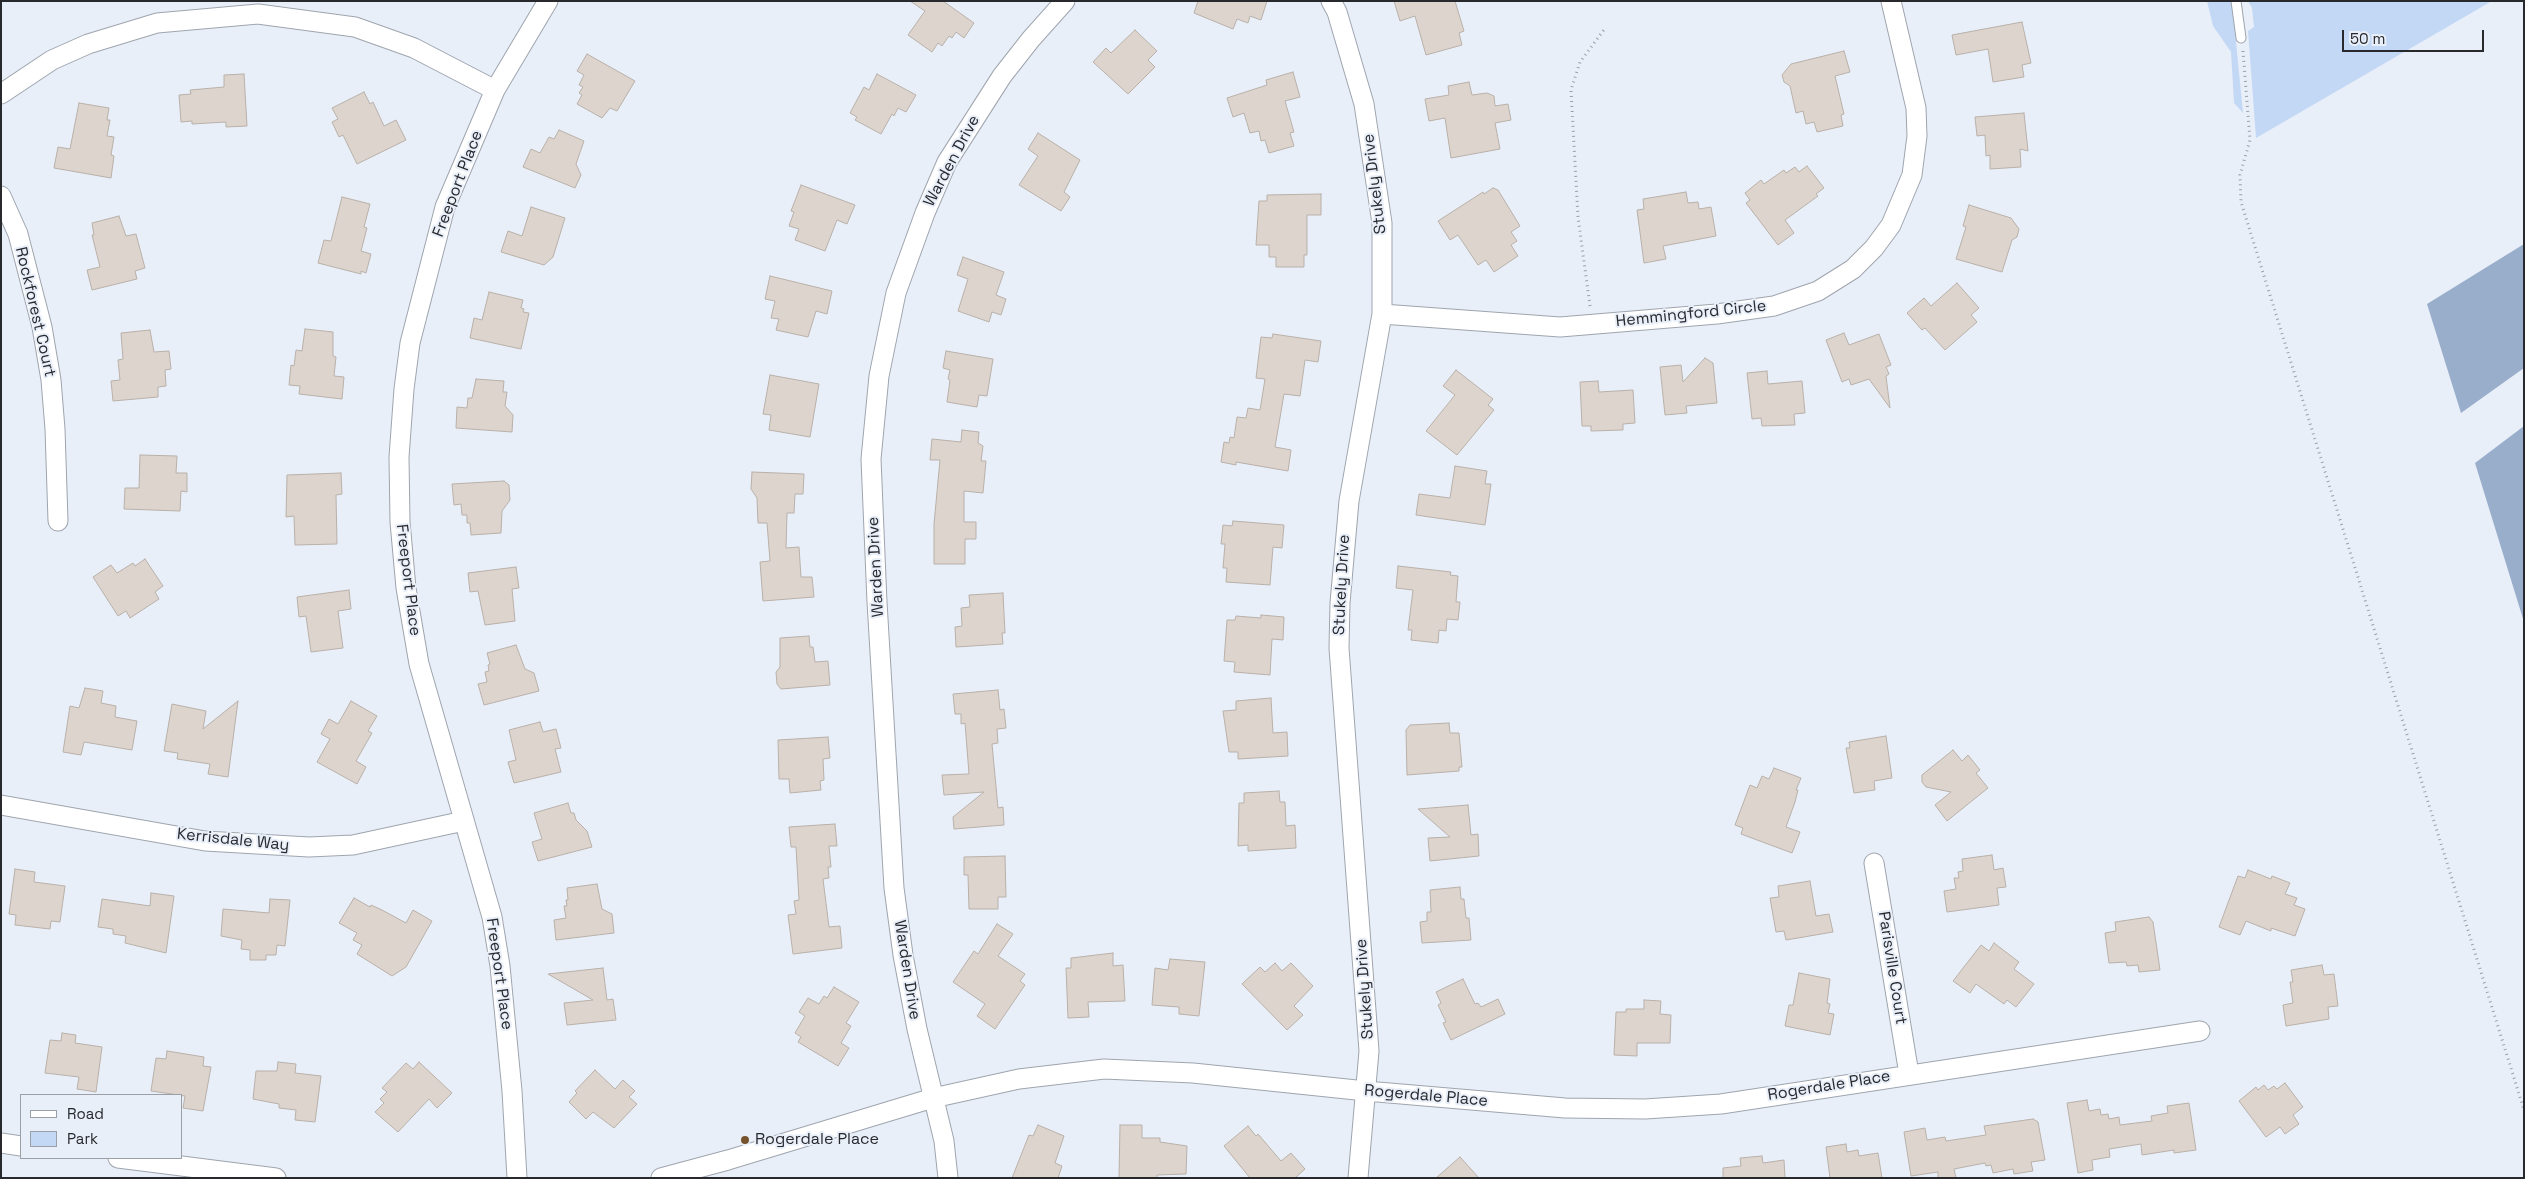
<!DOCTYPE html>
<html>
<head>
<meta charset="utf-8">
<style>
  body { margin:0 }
  #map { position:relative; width:2525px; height:1179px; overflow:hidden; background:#e9eff9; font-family:"Space Grotesk",sans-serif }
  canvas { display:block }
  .frame { position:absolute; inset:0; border:2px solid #27292d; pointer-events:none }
  .legend { position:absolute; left:20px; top:1094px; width:162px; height:65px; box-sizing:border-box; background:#e9eff9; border:1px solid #9ba0a7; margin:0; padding:6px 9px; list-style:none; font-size:15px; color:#27292d }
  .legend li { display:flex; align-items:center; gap:10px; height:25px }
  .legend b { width:25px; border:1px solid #9ba0a7 }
  .scale { position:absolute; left:2342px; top:30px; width:142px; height:22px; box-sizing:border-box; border:2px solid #27292d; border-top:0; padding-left:6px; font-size:15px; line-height:18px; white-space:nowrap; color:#27292d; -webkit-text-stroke:4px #e9eff9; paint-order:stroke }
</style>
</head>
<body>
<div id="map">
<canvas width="2525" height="1179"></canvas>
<div class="frame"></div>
<ul class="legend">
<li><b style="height:6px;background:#fff"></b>Road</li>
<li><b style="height:14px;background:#c3d8f5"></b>Park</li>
</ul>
<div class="scale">50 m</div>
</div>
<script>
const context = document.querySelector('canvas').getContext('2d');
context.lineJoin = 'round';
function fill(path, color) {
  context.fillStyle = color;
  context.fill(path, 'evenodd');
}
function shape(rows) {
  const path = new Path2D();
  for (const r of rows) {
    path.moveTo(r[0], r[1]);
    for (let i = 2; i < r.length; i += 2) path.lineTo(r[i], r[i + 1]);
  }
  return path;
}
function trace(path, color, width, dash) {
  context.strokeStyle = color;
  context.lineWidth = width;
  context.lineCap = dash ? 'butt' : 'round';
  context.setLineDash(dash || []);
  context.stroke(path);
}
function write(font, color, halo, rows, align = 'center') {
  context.font = font + ' "Space Grotesk",sans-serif';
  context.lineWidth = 4;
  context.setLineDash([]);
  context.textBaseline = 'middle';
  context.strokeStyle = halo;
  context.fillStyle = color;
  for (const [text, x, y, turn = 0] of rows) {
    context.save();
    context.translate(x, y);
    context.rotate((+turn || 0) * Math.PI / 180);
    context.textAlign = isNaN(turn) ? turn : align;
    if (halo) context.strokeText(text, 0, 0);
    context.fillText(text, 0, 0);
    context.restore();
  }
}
fill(shape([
  [2207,1,2232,1,2243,113,2234,103,2231,52,2213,26],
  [2248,1,2492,1,2256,138,2248,31,2254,27,2252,8]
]), '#c3d8f5');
fill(shape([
  [2524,244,2524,368,2461,413,2427,304],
  [2524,426,2524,622,2475,463]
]), '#99aecb');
const building = shape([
  [910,1,943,1,974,23,964,38,956,32,952,38,949,36,942,46,938,43,932,52,908,35,925,11,910,1],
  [1198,1,1267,1,1261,20,1250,16,1248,23,1237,19,1233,29,1194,13,1198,1],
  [1394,1,1455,1,1464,31,1459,33,1462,45,1426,55,1415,16,1400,21,1394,1],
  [2022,22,2031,63,2022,65,2024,77,1993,82,1988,49,1956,55,1952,35,2022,22],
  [1135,30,1157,51,1148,60,1155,67,1128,94,1093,62,1106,48,1111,53,1135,30],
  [1844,51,1850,72,1835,76,1844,114,1841,115,1843,126,1817,132,1814,122,1806,124,1803,111,1796,113,1790,86,1784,82,1782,75,1791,64,1844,51],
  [587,54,635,81,617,111,610,108,602,118,577,104,582,95,579,93,583,87,579,85,584,75,577,71,587,54],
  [1293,72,1300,97,1285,101,1294,132,1290,133,1294,146,1269,153,1265,140,1261,141,1259,131,1250,133,1244,113,1233,117,1227,98,1267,85,1266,80,1293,72],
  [244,74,247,126,226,127,226,122,192,124,192,121,181,122,179,95,191,94,190,90,224,87,224,75,244,74],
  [877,74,916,95,906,112,898,108,894,116,892,114,881,134,855,120,857,117,850,113,864,87,869,90,877,74],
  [1469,82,1472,95,1487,93,1494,96,1495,106,1508,104,1511,120,1495,123,1500,149,1451,158,1445,118,1429,121,1425,99,1449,95,1448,86,1469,82],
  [364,92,370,104,373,102,384,126,396,120,406,140,357,164,343,135,339,137,332,122,338,119,332,108,364,92],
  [79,103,109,108,107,120,110,120,107,136,114,137,111,155,114,156,111,178,54,168,58,147,70,149,79,103],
  [2024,113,2028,151,2020,149,2021,167,1990,169,1990,155,1986,156,1985,135,1977,136,1975,117,2024,113],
  [559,130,584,141,576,164,581,175,575,188,523,167,531,149,540,153,549,137,554,139,559,130],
  [1038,133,1080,160,1064,192,1070,197,1061,211,1019,185,1038,156,1028,149,1038,133],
  [1807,166,1824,188,1816,194,1818,196,1785,220,1794,233,1778,245,1746,203,1750,200,1745,193,1761,180,1764,184,1784,170,1786,173,1795,167,1799,172,1807,166],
  [801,185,855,205,847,224,837,220,825,251,795,240,799,229,789,226,794,212,791,211,801,185],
  [1493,188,1498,190,1520,226,1511,232,1517,241,1511,245,1518,256,1494,272,1486,260,1478,265,1458,235,1450,240,1438,221,1483,192,1484,194,1493,188],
  [1686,192,1688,203,1698,202,1699,209,1711,207,1716,236,1663,246,1666,259,1644,263,1637,210,1644,209,1643,199,1686,192],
  [1321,194,1321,215,1307,215,1307,255,1304,255,1304,267,1276,267,1276,257,1269,257,1269,245,1256,245,1259,201,1267,201,1267,195,1321,194],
  [342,197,370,204,364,227,367,228,361,251,371,254,366,273,361,271,361,274,318,263,324,240,331,241,342,197],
  [1969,205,2011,218,2019,229,2017,237,2012,240,2002,272,1956,259,1966,227,1963,226,1969,205],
  [531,207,565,218,553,257,544,265,501,252,508,231,522,236,531,207],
  [119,216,126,236,136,234,145,268,135,271,137,279,92,290,87,270,100,267,92,235,94,235,92,223,119,216],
  [963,257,1004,272,996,295,1006,299,1001,315,992,312,989,322,958,311,968,279,957,275,963,257],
  [770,276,832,291,827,314,816,311,808,337,776,330,779,319,771,318,775,301,765,299,770,276],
  [1957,283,1979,308,1971,315,1977,322,1945,350,1925,328,1922,330,1907,313,1924,298,1931,306,1957,283],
  [489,292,523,300,521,308,524,309,523,312,529,313,521,349,470,338,474,318,482,320,489,292],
  [305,329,333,332,333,356,336,357,334,376,344,377,342,399,299,394,300,386,289,385,291,365,294,366,296,350,302,351,305,329],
  [150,330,154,352,169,351,171,369,165,370,166,386,158,387,158,397,113,401,111,381,120,380,118,360,123,359,121,333,150,330],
  [1844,333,1849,345,1879,334,1891,365,1886,367,1889,374,1886,376,1890,408,1869,379,1851,385,1849,379,1842,382,1826,340,1844,333],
  [1273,334,1321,341,1318,362,1305,360,1300,396,1284,394,1275,447,1291,450,1288,471,1236,462,1236,465,1221,462,1224,442,1229,443,1230,437,1234,438,1237,417,1246,418,1248,408,1260,410,1265,379,1256,378,1261,337,1272,338,1273,334],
  [946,351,993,359,987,396,979,395,977,407,947,402,950,380,948,379,950,370,943,368,946,351],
  [1705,358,1713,363,1717,403,1686,406,1687,413,1665,415,1660,367,1681,365,1683,382,1705,358],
  [1456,370,1493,399,1488,405,1494,410,1457,455,1426,431,1455,395,1443,386,1456,370],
  [1767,371,1768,384,1802,381,1805,413,1794,414,1795,425,1762,426,1761,418,1752,419,1747,373,1767,371],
  [770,375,819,384,810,437,769,430,771,415,763,414,770,375],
  [476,379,504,381,503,392,507,392,505,406,513,415,512,432,456,428,457,407,467,408,468,398,472,398,476,379],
  [1598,381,1599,392,1633,390,1635,423,1623,424,1623,430,1591,431,1591,426,1582,426,1580,382,1598,381],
  [962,430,979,432,978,443,983,446,981,461,986,461,983,493,964,491,964,522,976,522,976,539,965,539,965,564,934,564,934,524,940,460,930,460,932,439,961,442,962,430],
  [140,455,177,456,176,473,187,473,187,492,181,491,180,511,124,509,125,488,139,488,140,455],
  [1455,466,1487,471,1485,484,1491,484,1485,525,1416,515,1419,494,1450,498,1455,466],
  [752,472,804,474,803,494,795,494,794,513,787,513,786,548,799,547,801,577,812,577,814,597,763,601,760,562,770,561,767,523,758,523,757,498,751,489,752,472],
  [341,473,342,494,336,495,337,544,295,545,294,516,286,517,287,475,341,473],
  [504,481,509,485,510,500,502,511,501,533,471,535,470,523,467,523,467,515,462,515,461,504,454,505,452,484,504,481],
  [1233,521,1284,525,1282,548,1273,547,1270,585,1226,582,1227,568,1223,568,1225,544,1221,544,1223,525,1232,526,1233,521],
  [145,559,163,586,155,592,159,599,130,618,126,611,118,616,93,577,111,565,117,573,133,563,135,566,145,559],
  [1398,566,1451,572,1450,575,1458,576,1456,602,1460,602,1458,620,1447,619,1446,631,1439,630,1438,643,1411,640,1412,630,1408,630,1413,590,1396,588,1398,566],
  [516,567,519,588,512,589,515,621,485,625,478,591,470,592,468,573,516,567],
  [349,590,351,609,338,611,343,648,311,652,306,616,299,617,297,597,349,590],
  [1003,593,1005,633,1002,633,1003,644,956,647,955,627,962,626,961,608,970,607,969,595,1003,593],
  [1261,615,1284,617,1283,640,1272,639,1270,675,1234,672,1235,662,1224,661,1227,620,1235,620,1236,616,1261,618,1261,615],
  [809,636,810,647,813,647,815,662,828,661,830,685,781,689,777,684,776,672,780,667,780,638,809,636],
  [516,645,525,669,534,673,539,691,484,705,478,684,487,682,485,672,489,671,488,665,490,664,487,653,516,645],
  [85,688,103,691,101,703,116,706,115,717,137,721,132,750,84,742,81,755,63,752,70,706,79,708,85,688],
  [998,690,1000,710,1004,709,1006,728,997,729,998,743,992,744,998,808,1003,807,1004,825,954,829,953,817,984,792,944,795,942,775,969,774,965,723,961,724,961,714,955,714,953,694,998,690],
  [1271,698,1273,733,1287,732,1288,756,1238,759,1238,752,1229,752,1223,711,1236,710,1236,701,1271,698],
  [238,701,228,777,208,774,210,764,177,759,178,753,164,751,172,704,206,711,203,729,238,701],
  [351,701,377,716,368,731,372,733,356,761,366,767,357,784,317,762,330,739,321,734,329,719,338,724,351,701],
  [540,722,543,732,556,729,561,748,555,749,561,772,514,783,508,762,516,760,509,730,540,722],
  [1449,723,1450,733,1459,733,1462,767,1459,767,1459,771,1407,775,1406,730,1410,725,1449,723],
  [1886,736,1892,778,1874,781,1875,790,1854,793,1846,748,1850,748,1849,742,1886,736],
  [828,737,830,758,823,759,824,780,820,781,821,790,790,793,789,779,779,779,778,740,828,737],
  [1953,750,1962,761,1968,755,1980,770,1976,773,1988,788,1947,821,1935,805,1951,792,1926,787,1922,782,1922,775,1953,750],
  [1774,768,1801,778,1796,790,1798,790,1795,802,1786,827,1800,832,1792,853,1741,834,1743,828,1735,825,1750,785,1757,788,1762,776,1769,779,1774,768],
  [1279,791,1280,802,1285,802,1286,826,1295,825,1296,848,1248,851,1248,845,1238,846,1239,803,1244,803,1244,793,1279,791],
  [568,803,571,813,574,813,576,820,587,831,592,847,538,861,532,842,542,839,534,813,568,803],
  [1468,805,1471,835,1478,834,1479,856,1430,861,1428,838,1450,837,1418,809,1468,805],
  [835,824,837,846,829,846,831,867,828,867,829,878,823,879,829,927,840,926,842,948,793,954,788,915,796,914,794,901,799,900,796,847,791,847,789,827,835,824],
  [1992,855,1994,870,2003,868,2006,887,1997,888,1999,905,1947,912,1944,891,1956,889,1954,878,1959,878,1958,872,1963,871,1962,859,1992,855],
  [1005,856,1006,897,998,897,998,909,969,909,968,875,964,875,964,857,1005,856],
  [15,869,35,872,34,882,65,886,60,922,51,921,50,929,15,925,16,915,9,914,15,869],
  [2248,870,2271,879,2272,876,2290,883,2285,894,2297,898,2294,905,2305,909,2295,936,2271,928,2271,931,2246,921,2240,935,2219,927,2238,876,2245,878,2248,870],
  [1810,881,1816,916,1829,914,1833,932,1786,940,1784,931,1776,932,1770,898,1779,897,1778,886,1810,881],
  [597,884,602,909,612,914,614,933,556,940,554,920,566,918,564,906,567,906,566,900,568,900,567,888,597,884],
  [1460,887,1461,899,1464,899,1466,918,1469,918,1471,940,1422,943,1420,922,1427,921,1427,912,1431,912,1430,890,1460,887],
  [151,893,174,896,166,953,125,943,126,936,113,934,113,929,98,927,102,899,150,906,151,893],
  [354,898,370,907,371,905,382,910,406,923,413,910,432,921,406,967,392,976,357,954,362,945,353,940,357,933,339,923,354,898],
  [270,899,290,900,285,946,277,945,276,955,266,955,266,960,250,960,250,950,241,949,242,940,221,936,223,909,269,913,270,899],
  [2149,917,2153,922,2160,970,2139,972,2138,965,2127,966,2126,962,2109,963,2105,933,2116,931,2115,922,2149,917],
  [997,924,1013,934,998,956,1025,974,1020,981,1025,985,995,1029,977,1016,985,1004,953,982,974,951,978,954,997,924],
  [1994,943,2019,962,2014,969,2034,984,2016,1007,2007,1000,2004,1004,1976,984,1970,993,1953,981,1981,945,1989,951,1994,943],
  [1113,953,1113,966,1123,965,1125,1001,1088,1002,1089,1017,1068,1018,1066,968,1071,968,1071,958,1113,953],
  [1170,959,1205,962,1199,1016,1179,1014,1179,1007,1152,1005,1155,968,1168,970,1170,959],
  [1275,963,1282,971,1291,963,1313,986,1294,1006,1303,1015,1287,1030,1242,984,1260,967,1265,972,1275,963],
  [2322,965,2324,975,2334,974,2338,1006,2328,1007,2329,1019,2286,1026,2283,1005,2293,1003,2290,982,2293,982,2291,970,2322,965],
  [603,968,607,1000,613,999,616,1020,567,1025,564,1003,593,1000,548,974,603,968],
  [1799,973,1830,979,1827,1003,1830,1004,1828,1013,1834,1014,1830,1035,1785,1026,1789,1005,1793,1005,1799,973],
  [1463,979,1475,1004,1478,1003,1481,1007,1498,999,1505,1014,1451,1040,1443,1023,1446,1022,1438,1005,1441,1003,1436,992,1463,979],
  [834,987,859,1002,846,1023,851,1026,841,1043,849,1048,838,1066,798,1042,801,1037,795,1033,805,1016,799,1012,808,998,819,1004,824,996,827,998,834,987],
  [1644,1000,1661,1001,1660,1014,1671,1015,1670,1043,1637,1043,1637,1056,1614,1055,1616,1012,1626,1012,1626,1009,1644,1009,1644,1000],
  [62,1033,76,1035,75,1043,102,1047,96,1092,77,1089,79,1077,45,1073,50,1040,61,1041,62,1033],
  [167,1051,204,1057,203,1066,211,1067,203,1111,183,1108,185,1096,151,1091,156,1058,166,1059,167,1051],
  [278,1062,296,1064,295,1073,321,1076,315,1122,295,1120,296,1110,279,1108,279,1104,253,1099,256,1071,277,1071,278,1062],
  [419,1062,452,1093,437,1108,429,1099,398,1132,375,1112,384,1103,380,1099,387,1092,382,1088,406,1063,413,1069,419,1062],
  [595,1070,615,1089,623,1080,635,1091,629,1097,637,1104,614,1128,593,1112,586,1119,569,1102,577,1093,575,1091,595,1070],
  [2285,1083,2303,1107,2293,1115,2299,1124,2285,1134,2280,1127,2266,1137,2239,1101,2256,1087,2258,1090,2264,1085,2268,1090,2274,1086,2277,1089,2285,1083],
  [2087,1100,2089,1111,2100,1109,2101,1115,2108,1114,2109,1119,2119,1117,2120,1125,2152,1121,2151,1116,2168,1113,2167,1106,2189,1103,2196,1150,2174,1153,2174,1150,2142,1155,2141,1144,2109,1149,2110,1157,2092,1160,2093,1170,2078,1173,2067,1103,2087,1100],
  [2033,1119,2038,1122,2045,1160,2031,1162,2033,1171,2014,1174,2013,1169,1993,1173,1991,1165,1986,1166,1985,1163,1954,1169,1956,1178,1938,1178,1938,1172,1911,1176,1904,1132,1925,1128,1927,1140,1945,1137,1946,1141,1986,1135,1984,1126,2033,1119],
  [1038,1125,1064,1136,1055,1163,1062,1166,1058,1178,1012,1178,1029,1135,1033,1136,1038,1125],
  [1120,1125,1142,1125,1142,1138,1160,1138,1160,1142,1187,1146,1186,1174,1157,1175,1157,1178,1119,1178,1120,1125],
  [1248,1126,1256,1136,1258,1134,1281,1161,1291,1153,1305,1169,1295,1178,1250,1178,1224,1146,1248,1126],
  [1846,1144,1847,1152,1858,1150,1859,1156,1878,1153,1882,1178,1830,1178,1826,1147,1846,1144],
  [1762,1156,1763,1163,1784,1160,1785,1178,1723,1178,1723,1168,1741,1166,1740,1158,1762,1156],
  [1460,1157,1479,1178,1436,1178,1460,1157]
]);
fill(building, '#ddd5cd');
trace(building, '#b8b0a9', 1);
const service = shape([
  [2236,1,2241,38]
]);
const minor = shape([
  [1331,1,1337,12,1364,104,1382,223,1382,314,1349,501,1340,603,1339,648,1369,1051,1358,1178],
  [1,94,52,60,88,44,157,23,258,14,355,27,414,48,495,90],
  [1,196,18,234,42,327,51,380,55,429,58,521],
  [1382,314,1560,327,1717,314,1774,306,1818,291,1853,269,1874,248,1891,225,1912,175,1917,136,1916,108,1891,1],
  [1,805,205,841,309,847,353,845,464,821],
  [1874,863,1909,1074],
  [1,1143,21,1146],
  [118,1158,276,1178],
  [517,1178,512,1091,500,966,492,917,419,664,406,588,400,522,399,457,404,389,410,343,445,207,495,90,548,1],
  [661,1178,728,1160,933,1098,1019,1079,1104,1069,1193,1073,1366,1091,1565,1108,1645,1109,1721,1104,2200,1031],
  [948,1178,944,1141,917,1029,903,955,894,888,877,602,871,459,879,376,896,293,925,213,947,162,1002,76,1031,39,1065,1]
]);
trace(service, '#9fa5ae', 11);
trace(minor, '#9fa5ae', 21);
trace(shape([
  [2243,51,2250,140,2240,175,2241,202,2524,1110],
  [1590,306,1578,217,1571,90,1580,62,1606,27]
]), '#9b9fa7', 3, [1, 4]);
trace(service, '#fff', 9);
trace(minor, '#fff', 19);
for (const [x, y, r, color] of [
  [745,1140,5,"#75522b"]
]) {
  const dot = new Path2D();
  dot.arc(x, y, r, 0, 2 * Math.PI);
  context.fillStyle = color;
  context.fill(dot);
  trace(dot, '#e9eff9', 2);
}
write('16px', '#27292d', '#e9eff9', [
  ["Warden Drive",952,161,-62],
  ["Freeport Place",458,184,-69],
  ["Stukely Drive",1375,184,-97],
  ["Rockforest Court",35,312,77],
  ["Hemmingford Circle",1691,314,-6],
  ["Warden Drive",876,567,-93],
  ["Freeport Place",408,580,83],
  ["Stukely Drive",1342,585,-87],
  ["Kerrisdale Way",233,840,6],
  ["Parisville Court",1892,968,81],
  ["Warden Drive",907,970,81],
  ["Freeport Place",499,974,82],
  ["Stukely Drive",1365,989,-94],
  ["Rogerdale Place",1829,1086,-9],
  ["Rogerdale Place",1426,1096,5]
]);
write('16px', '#27292d', '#e9eff9', [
  ["Rogerdale Place",755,1140]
], 'left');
</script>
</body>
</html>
